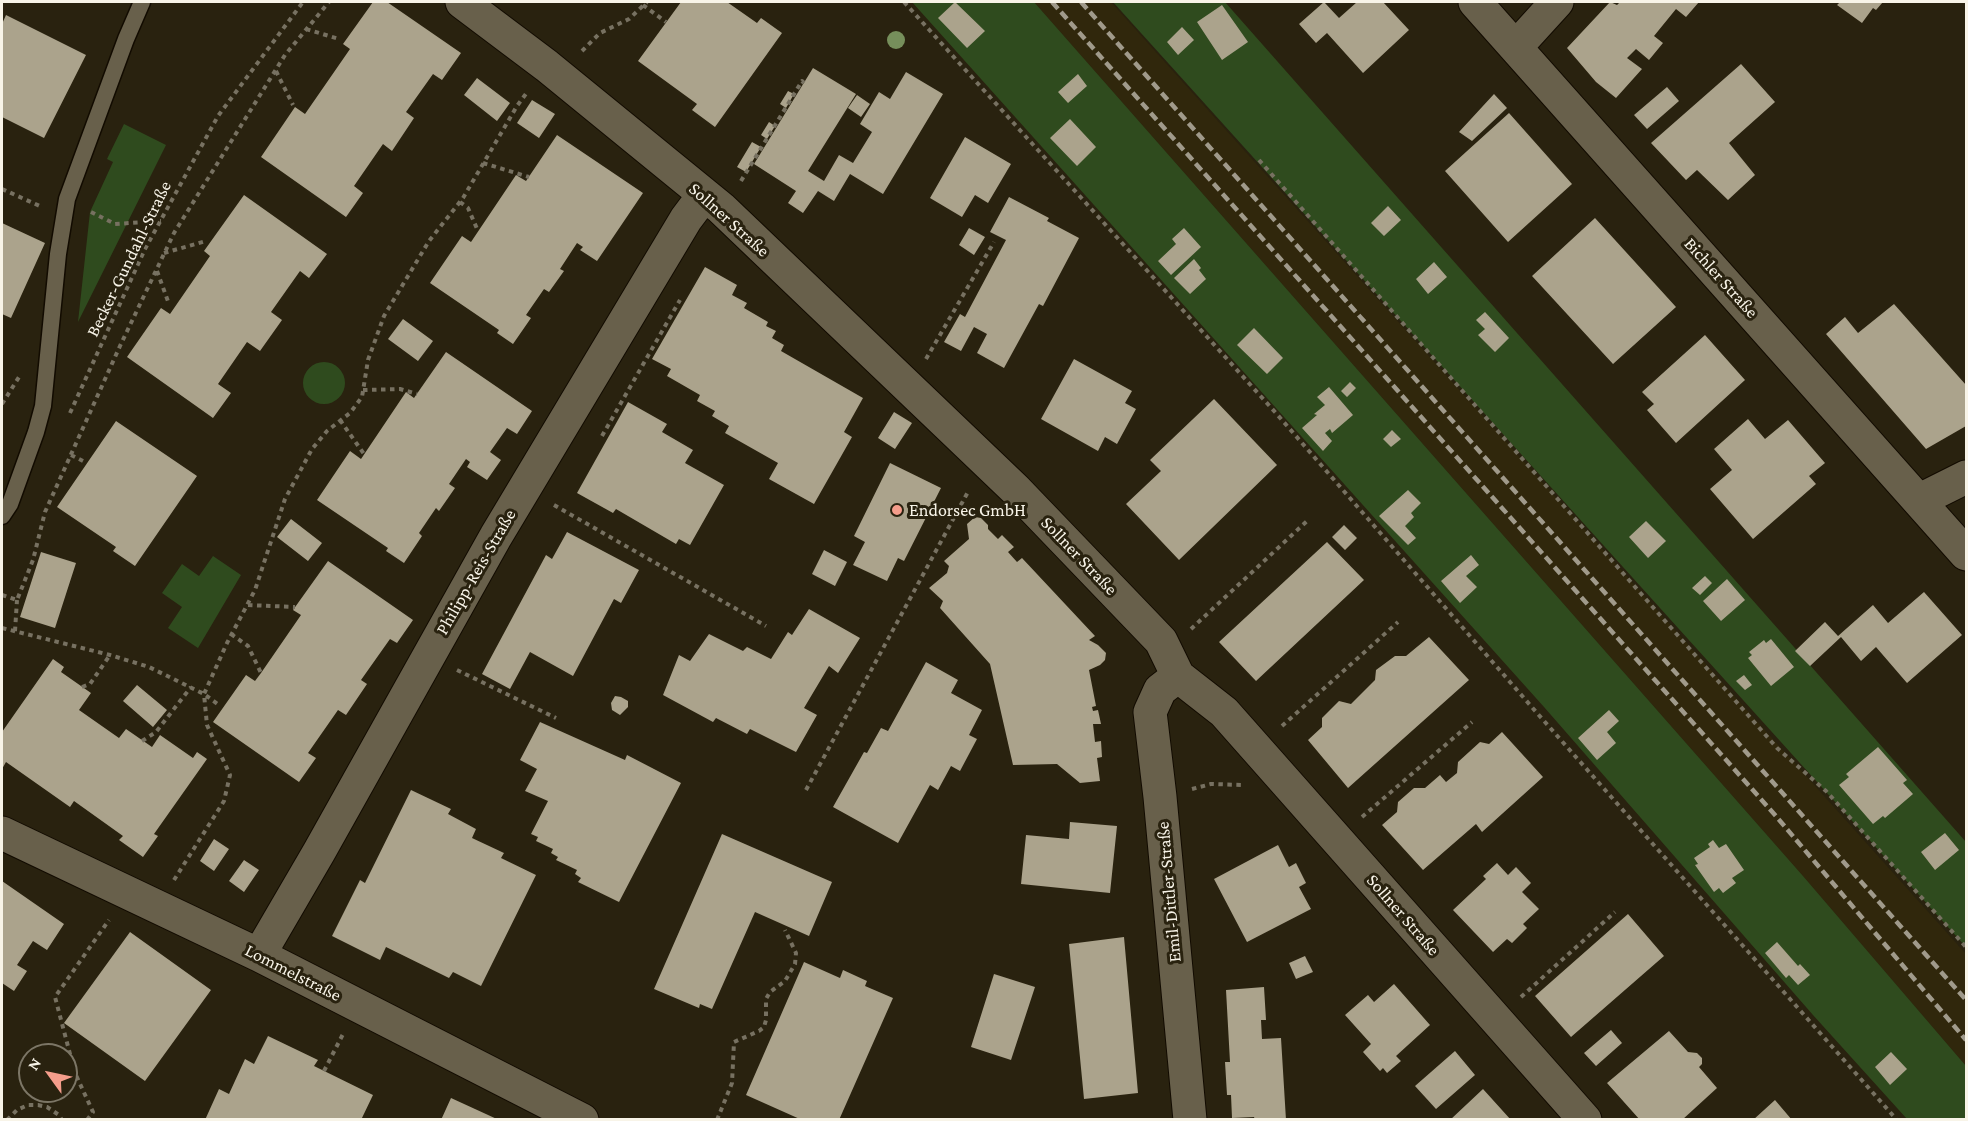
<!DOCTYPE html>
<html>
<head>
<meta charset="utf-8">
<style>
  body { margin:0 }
  #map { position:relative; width:1968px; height:1121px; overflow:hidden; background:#29220f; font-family:"Crimson Pro",serif }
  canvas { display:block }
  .frame { position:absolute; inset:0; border:3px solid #f8f4e8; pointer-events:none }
  .north { position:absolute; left:18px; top:1043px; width:60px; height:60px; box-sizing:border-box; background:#29220f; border:2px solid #7c7666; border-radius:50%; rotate:303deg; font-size:16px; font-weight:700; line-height:24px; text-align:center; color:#f8f4e8 }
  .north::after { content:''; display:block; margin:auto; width:21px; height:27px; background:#f49d8b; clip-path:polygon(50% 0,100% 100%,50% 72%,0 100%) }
</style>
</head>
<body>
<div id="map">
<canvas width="1968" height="1121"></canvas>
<div class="frame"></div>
<div class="north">N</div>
</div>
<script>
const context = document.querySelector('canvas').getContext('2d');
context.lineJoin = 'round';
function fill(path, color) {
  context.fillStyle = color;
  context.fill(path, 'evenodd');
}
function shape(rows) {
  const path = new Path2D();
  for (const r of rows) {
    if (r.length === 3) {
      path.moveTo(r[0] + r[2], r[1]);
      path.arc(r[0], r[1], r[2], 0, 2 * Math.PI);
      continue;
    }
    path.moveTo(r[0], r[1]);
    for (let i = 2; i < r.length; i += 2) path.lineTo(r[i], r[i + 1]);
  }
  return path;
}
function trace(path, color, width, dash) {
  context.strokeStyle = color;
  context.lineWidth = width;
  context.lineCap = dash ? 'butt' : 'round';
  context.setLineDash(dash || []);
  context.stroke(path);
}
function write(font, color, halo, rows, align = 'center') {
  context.font = font + ' "Crimson Pro",serif';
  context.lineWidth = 6;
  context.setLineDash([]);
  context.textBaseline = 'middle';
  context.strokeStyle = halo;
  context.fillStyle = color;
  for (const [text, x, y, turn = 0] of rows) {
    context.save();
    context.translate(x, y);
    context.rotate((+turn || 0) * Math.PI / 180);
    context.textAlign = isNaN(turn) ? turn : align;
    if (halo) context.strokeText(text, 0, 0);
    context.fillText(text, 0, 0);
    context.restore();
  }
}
fill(shape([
  [1034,2,1111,2,1966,954,1966,1066,1803,876]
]), '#30270c');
fill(shape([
  [912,2,1034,2,1803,876,1966,1066,1966,1119,1907,1119,1813,1015,1544,707],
  [1113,2,1225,2,1966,842,1966,947],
  [124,124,166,145,78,322,90,212,113,162,107,159],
  [324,383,21],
  [213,556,241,575,198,648,168,628,182,607,162,593,182,564,199,576]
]), '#2f4b1e');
fill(shape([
  [373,2,387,2,461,53,442,80,433,74,406,112,414,118,392,151,383,144,354,186,363,193,346,217,261,157,295,107,305,114,350,49,343,44],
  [681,2,727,2,757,23,761,18,782,33,715,127,692,110,697,104,638,61],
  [955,2,985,31,967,48,938,18],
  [1324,2,1339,18,1357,2,1383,2,1409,30,1363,73,1327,33,1316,43,1299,24],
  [1610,2,1617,5,1620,2,1699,2,1686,17,1676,9,1654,36,1663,43,1649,60,1636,49,1627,58,1642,69,1616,98,1596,82,1567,48],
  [1840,2,1883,2,1876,10,1873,8,1862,23,1837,5],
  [1222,5,1248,42,1222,60,1197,22],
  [6,15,86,55,44,138,2,117,2,24],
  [1182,27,1194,40,1178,55,1167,42],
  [1741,64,1775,102,1729,143,1755,175,1728,200,1697,170,1686,180,1651,143],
  [813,68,856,94,808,171,824,181,839,155,853,163,872,132,860,124,879,92,890,99,906,72,943,94,883,194,850,174,834,201,818,191,803,213,788,203,796,191,754,164],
  [1078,74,1087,86,1068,103,1058,92],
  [477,78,510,103,497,121,464,95],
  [1667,87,1679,101,1647,129,1634,115],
  [788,91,794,94,786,108,780,104],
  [1494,94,1507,108,1472,141,1459,132],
  [857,95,870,104,861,117,848,108],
  [532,100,555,114,539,138,517,123],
  [1509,113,1572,184,1508,242,1445,171],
  [1070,119,1096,147,1077,166,1050,138],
  [769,122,775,126,767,139,761,135],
  [557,135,643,193,597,261,580,250,583,247,577,243,560,269,564,271,549,292,544,289,526,315,531,318,513,344,497,333,499,330,430,283,462,236,471,242,516,175,526,181],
  [965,137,1011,164,988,203,975,195,962,217,930,198],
  [752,142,761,147,746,172,737,167],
  [244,195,327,254,309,278,300,271,271,312,282,320,260,351,247,342,218,384,231,393,213,418,127,357,161,308,170,314,210,256,204,251],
  [1009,197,1049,218,1047,221,1079,238,1043,306,1039,304,1004,368,977,353,987,334,974,327,961,351,944,342,960,314,965,317,1006,240,990,232],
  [1388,206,1401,220,1384,236,1371,223],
  [1595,218,1676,307,1613,364,1532,276],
  [2,223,45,243,11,318,2,314],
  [969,228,985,237,974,255,959,245],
  [1184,228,1201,247,1171,275,1158,261,1176,244,1172,239],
  [1194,259,1201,268,1199,270,1206,279,1190,294,1174,278],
  [1434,262,1447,277,1428,294,1416,279],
  [705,267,737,285,732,295,747,303,744,308,768,322,766,326,776,331,772,338,784,345,781,351,863,398,844,432,852,437,814,504,769,479,778,463,725,433,729,426,712,416,715,411,697,401,700,395,667,376,671,369,652,359],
  [1894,304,1966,385,1966,426,1926,449,1826,334,1845,317,1858,333],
  [1485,312,1509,338,1495,352,1478,335,1485,329,1476,320],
  [403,319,433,341,418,361,388,339],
  [1254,328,1283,358,1267,374,1237,345],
  [1705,335,1745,380,1676,443,1647,410,1654,404,1642,392],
  [446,352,532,411,517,434,507,428,490,452,501,460,487,480,467,467,470,462,466,459,449,484,455,488,439,511,436,508,419,533,422,536,404,563,386,551,388,548,317,500,350,451,361,459,406,392,414,398],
  [1074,359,1132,391,1125,403,1136,409,1117,444,1105,437,1098,451,1041,419],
  [1350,382,1356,388,1347,397,1341,391],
  [1329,387,1353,415,1332,433,1330,429,1325,433,1332,441,1323,451,1302,428,1317,415,1314,414,1325,405,1317,397],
  [1214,399,1277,465,1179,560,1126,504,1161,471,1150,460],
  [628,402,667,424,662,432,693,450,685,463,724,485,690,545,679,539,676,544,616,509,613,513,577,493],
  [894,412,912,423,895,449,878,438],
  [1748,419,1765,439,1788,420,1825,463,1809,476,1816,484,1753,539,1710,489,1732,470,1714,449],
  [116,421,197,476,135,566,113,551,116,547,57,507],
  [1392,430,1401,439,1391,447,1383,439],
  [890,463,941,488,904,561,898,558,887,581,853,565,865,542,854,536],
  [1408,490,1421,503,1411,513,1414,517,1405,526,1416,538,1408,545,1379,516],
  [975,517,981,518,988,525,988,529,998,539,1002,535,1014,547,1008,552,1017,562,1022,558,1095,636,1089,640,1098,645,1106,653,1105,660,1100,665,1089,670,1096,706,1092,707,1093,711,1098,710,1101,724,1093,724,1095,742,1101,741,1102,757,1097,758,1100,781,1080,783,1057,764,1013,765,990,664,940,608,943,601,929,588,947,573,949,566,944,561,969,539,967,524],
  [291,519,322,543,308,561,277,537],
  [1646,521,1666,541,1648,558,1629,537],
  [1344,525,1357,538,1345,550,1332,537],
  [567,532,639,570,621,603,614,599,573,676,530,652,510,689,482,674,546,555,552,559],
  [1327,542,1364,580,1256,681,1219,642],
  [824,550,847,562,835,586,812,574],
  [41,552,76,563,55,628,20,617],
  [1471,555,1479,565,1466,576,1477,587,1460,603,1441,581],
  [328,561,413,620,397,643,390,639,361,680,367,684,346,715,338,710,308,753,316,758,299,782,213,722,246,675,255,681,261,673,301,615,293,610],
  [1705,576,1712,583,1700,595,1692,588],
  [1727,579,1745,600,1721,621,1703,601],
  [1924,592,1962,635,1907,683,1876,647,1861,661,1841,637,1810,666,1795,651,1825,622,1838,636,1873,605,1888,623],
  [809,609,860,638,838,673,829,666,804,708,817,715,796,752,750,729,747,734,716,718,713,722,663,695,679,655,690,661,709,634,743,651,747,647,771,659,788,632,792,635],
  [1429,637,1469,680,1348,788,1308,740,1322,727,1322,718,1339,701,1351,704,1375,680,1376,670,1395,656,1406,656],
  [1771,639,1794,667,1771,686,1748,658,1752,655,1749,652,1764,640,1766,643],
  [53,659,64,667,61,672,91,693,79,710,119,738,126,729,152,747,160,735,193,758,197,752,207,759,154,834,158,836,143,857,119,840,123,836,74,801,70,807,6,762,2,769,2,732],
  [926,662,958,680,951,693,982,710,969,735,977,739,960,771,951,766,938,790,930,785,898,843,833,807,864,752,867,753,881,728,888,731],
  [1744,675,1752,685,1745,690,1736,681],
  [137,685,167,710,153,727,123,701],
  [615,696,621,697,628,701,628,707,620,715,612,710,611,703],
  [1609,710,1619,721,1607,732,1616,743,1597,760,1578,738],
  [540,722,625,760,627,755,681,783,619,902,578,882,581,878,575,874,577,870,556,860,558,857,551,853,553,849,536,841,538,837,531,834,548,801,525,791,537,769,520,760],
  [1502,732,1543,777,1482,832,1476,824,1423,870,1382,825,1397,812,1398,802,1414,788,1425,788,1440,775,1446,782,1457,773,1458,762,1480,742,1489,744],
  [1878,747,1907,780,1903,783,1913,794,1885,818,1883,816,1873,824,1839,785,1849,777,1846,774],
  [411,790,451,809,448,814,476,829,472,838,504,853,501,858,536,875,481,986,453,972,449,978,386,947,380,960,332,936,360,880,365,883],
  [1070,822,1117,826,1110,893,1021,884,1026,835,1069,839],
  [1945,833,1959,850,1935,870,1921,852],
  [722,834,832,882,809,936,755,912,712,1009,700,1004,699,1008,654,989],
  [214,839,229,849,214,871,200,861],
  [1713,840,1719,848,1726,844,1744,870,1732,878,1736,883,1723,893,1719,888,1714,892,1695,865,1698,864,1694,858,1710,847,1708,844],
  [1278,845,1289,867,1296,863,1306,883,1299,887,1311,909,1247,942,1214,879],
  [244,860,259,870,244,892,229,881],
  [1497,863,1508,875,1516,867,1531,883,1522,892,1539,909,1523,924,1527,928,1512,943,1507,939,1493,952,1453,910,1486,879,1483,876],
  [2,881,64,924,47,950,33,941,17,965,27,971,14,991,2,983],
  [1628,914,1664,956,1571,1037,1535,996],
  [130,932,211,990,145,1081,64,1023],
  [1124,937,1138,1093,1084,1099,1069,944],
  [1777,942,1798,966,1800,964,1810,975,1798,985,1789,975,1786,978,1765,953],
  [1305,956,1313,972,1296,979,1289,963],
  [804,962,840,978,843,970,867,981,865,986,893,998,839,1120,802,1120,746,1095],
  [994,974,1035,987,1011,1060,971,1047],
  [1394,984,1430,1025,1396,1056,1401,1061,1387,1073,1383,1068,1380,1071,1363,1052,1371,1044,1345,1015,1368,995,1374,1002],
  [1264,987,1266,1020,1261,1020,1262,1039,1281,1038,1286,1120,1255,1120,1254,1117,1232,1118,1231,1095,1227,1095,1225,1062,1230,1062,1226,990],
  [1611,1030,1622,1043,1596,1066,1584,1053],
  [1669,1031,1688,1052,1697,1053,1702,1058,1702,1064,1699,1067,1717,1088,1682,1120,1640,1120,1607,1083],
  [268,1036,318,1060,314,1066,373,1095,361,1120,205,1120,219,1089,229,1094,245,1059,254,1064],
  [1455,1051,1475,1075,1436,1109,1415,1086],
  [1891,1052,1907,1069,1890,1085,1875,1067],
  [1483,1089,1511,1120,1450,1120],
  [451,1098,499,1120,441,1120],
  [1775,1100,1792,1120,1753,1120]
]), '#aba38c');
const service = shape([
  [2,516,10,504,36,432,43,406,58,254,67,199,126,39,142,2]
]);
const minor = shape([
  [462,2,547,66,721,208,1016,490,1161,641,1178,676,1224,712,1585,1120],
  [1475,2,1966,554],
  [1516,47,1557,2],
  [1920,500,1966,477],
  [1178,676,1160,690,1150,712,1160,797,1190,1120],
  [2,833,259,955,582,1120],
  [259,955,319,852,496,536,686,219,704,195]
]);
trace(service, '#120b00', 19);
trace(minor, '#120b00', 35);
trace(shape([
  [904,2,1275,412,1537,713,1897,1120],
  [643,5,666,22],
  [306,29,339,39],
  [582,51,600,33,629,19,647,2],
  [276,71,293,105],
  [1259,160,1777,748,1826,791,1966,947],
  [483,163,529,177],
  [741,181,802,81,804,83],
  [2,189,42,207],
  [460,202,468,208,478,231],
  [91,212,115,224,161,221],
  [164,253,206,241],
  [157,271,169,304],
  [926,359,994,242],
  [363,390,400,389,417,394],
  [2,404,19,377],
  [70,413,145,249,218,116,303,2],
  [340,420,364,454],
  [602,436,680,300],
  [71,455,83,461],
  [554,505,766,626],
  [2,595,17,600,33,560,45,512,120,346,174,233,285,55,329,2],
  [248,605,295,607],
  [2,628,110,655,149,667,204,694,219,705],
  [1191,629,1307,521],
  [15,631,17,600],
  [231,634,248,646,261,673],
  [457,670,556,718],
  [82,687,90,684,110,655],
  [1282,726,1398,622],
  [142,741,156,732,191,687],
  [1192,789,1211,784,1243,785],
  [806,790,969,490],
  [1362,817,1472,722],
  [174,880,224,801,230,775,207,725,204,694,227,643,255,590,285,499,312,449,327,431,350,413,362,397,368,360,384,316,429,241,463,198,517,106,528,91],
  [1521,997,1615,912],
  [324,1071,343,1034],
  [7,1120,17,1110,28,1105,38,1105,47,1107,59,1115,62,1120],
  [87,1120,93,1112,75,1073,55,997,109,920],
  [717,1120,732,1083,734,1042,759,1031,764,1027,766,1020,766,999,770,992,785,981,795,964,796,953,785,930]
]), '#777161', 4, [4.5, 4.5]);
trace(service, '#68604b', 16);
trace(minor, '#68604b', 33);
trace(shape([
  [1052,2,1775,815,1966,1040],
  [1081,2,1966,1000]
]), '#a09a8b', 4.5, [9, 4.5]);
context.fillStyle = '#768f5b';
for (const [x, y] of [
  [896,40]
]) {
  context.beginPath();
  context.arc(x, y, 9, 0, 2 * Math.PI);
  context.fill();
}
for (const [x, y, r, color] of [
  [897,510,6,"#f49d8b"]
]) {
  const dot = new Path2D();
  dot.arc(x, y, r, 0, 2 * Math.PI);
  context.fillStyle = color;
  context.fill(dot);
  trace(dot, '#29220f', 2);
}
write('18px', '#f8f4e8', '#29220f', [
  ["Sollner Straße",729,220,42],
  ["Becker-Gundahl-Straße",129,259,-64],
  ["Bichler Straße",1721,278,48],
  ["Sollner Straße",1079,556,46],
  ["Philipp-Reis-Straße",476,572,-60],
  ["Emil-Dittler-Straße",1169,892,-95],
  ["Sollner Straße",1403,915,49],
  ["Lommelstraße",293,973,27]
]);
write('18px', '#f8f4e8', '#29220f', [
  ["Endorsec GmbH",909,510]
], 'left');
</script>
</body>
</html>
